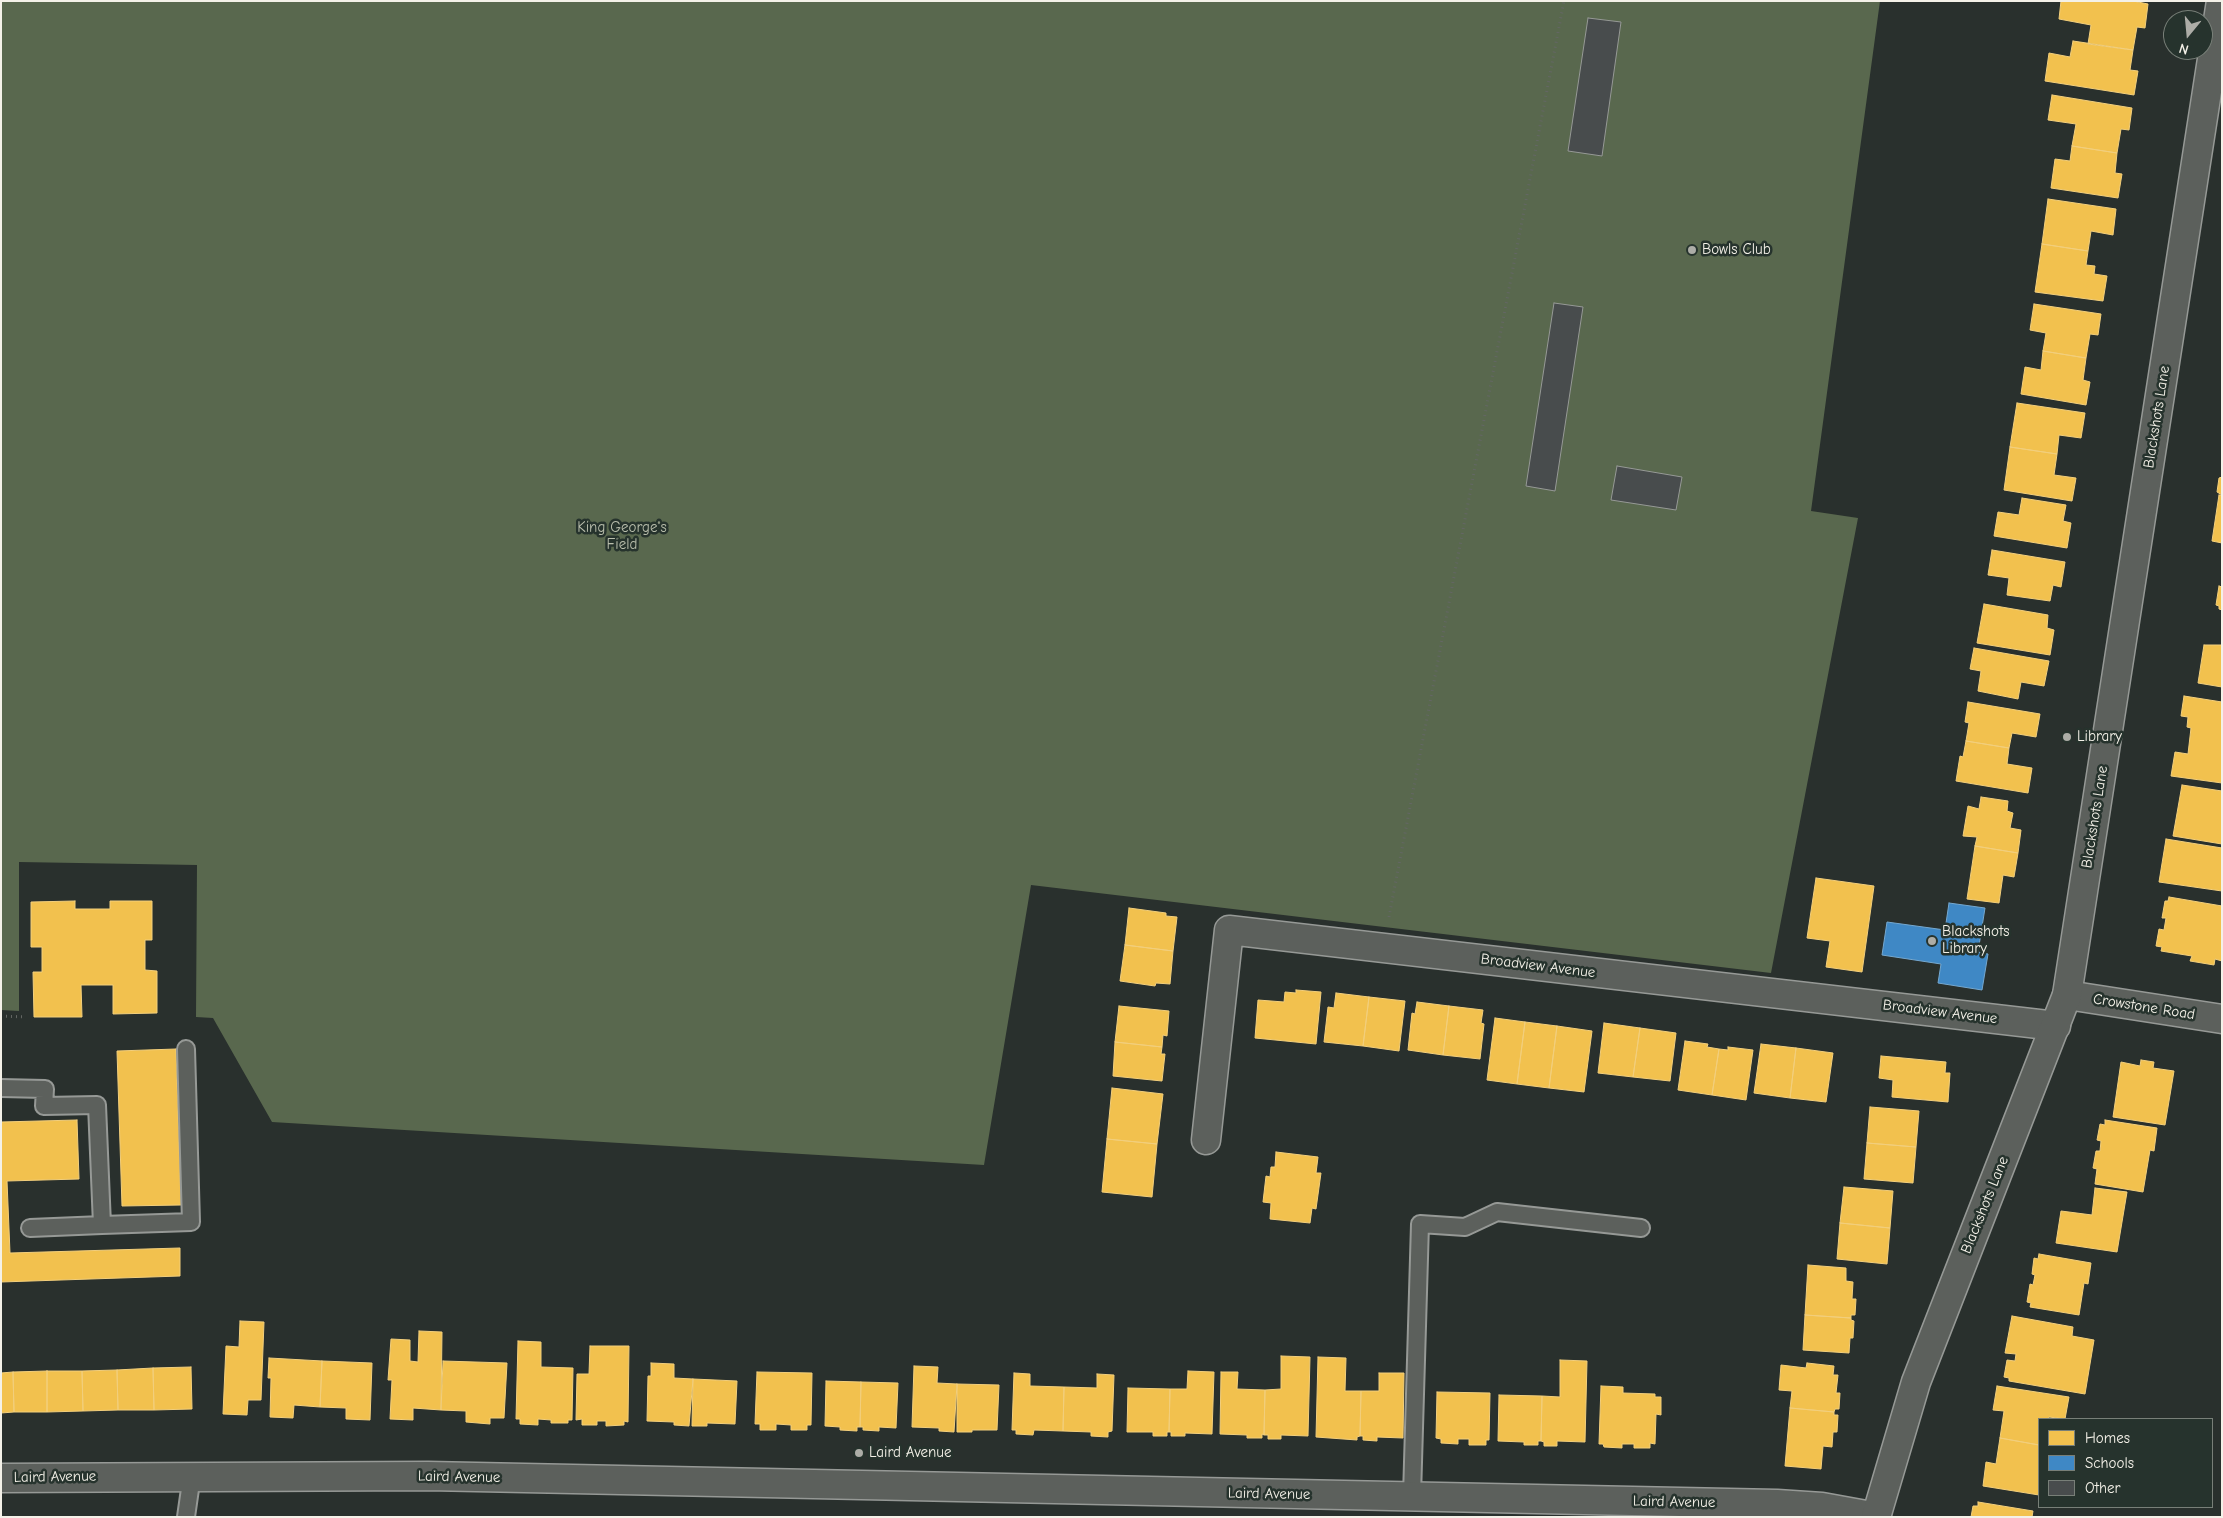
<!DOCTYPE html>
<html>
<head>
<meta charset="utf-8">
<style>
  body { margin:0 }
  #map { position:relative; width:2223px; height:1518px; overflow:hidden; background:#29302d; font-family:"Comic Neue",sans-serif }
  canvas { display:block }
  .frame { position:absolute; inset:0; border:2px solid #f4f1e8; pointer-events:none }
  .legend { position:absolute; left:2038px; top:1418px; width:175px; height:90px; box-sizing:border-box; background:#26332d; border:1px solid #787f78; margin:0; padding:6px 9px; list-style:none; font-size:15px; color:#f4f1e8 }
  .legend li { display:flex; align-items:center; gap:10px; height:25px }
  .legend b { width:25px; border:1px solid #787f78 }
  .north { position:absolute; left:2163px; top:10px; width:50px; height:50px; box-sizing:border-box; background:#26332d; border:1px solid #787f78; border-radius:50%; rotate:197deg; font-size:14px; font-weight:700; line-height:20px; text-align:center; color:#f4f1e8 }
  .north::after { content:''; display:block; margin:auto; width:18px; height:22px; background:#adada7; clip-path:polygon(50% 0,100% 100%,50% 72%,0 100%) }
</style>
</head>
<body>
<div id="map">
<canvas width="2223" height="1518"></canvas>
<div class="frame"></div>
<ul class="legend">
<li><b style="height:14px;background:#f2c14e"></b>Homes</li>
<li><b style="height:14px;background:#3f88c5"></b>Schools</li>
<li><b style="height:14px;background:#484c4d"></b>Other</li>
</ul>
<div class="north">N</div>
</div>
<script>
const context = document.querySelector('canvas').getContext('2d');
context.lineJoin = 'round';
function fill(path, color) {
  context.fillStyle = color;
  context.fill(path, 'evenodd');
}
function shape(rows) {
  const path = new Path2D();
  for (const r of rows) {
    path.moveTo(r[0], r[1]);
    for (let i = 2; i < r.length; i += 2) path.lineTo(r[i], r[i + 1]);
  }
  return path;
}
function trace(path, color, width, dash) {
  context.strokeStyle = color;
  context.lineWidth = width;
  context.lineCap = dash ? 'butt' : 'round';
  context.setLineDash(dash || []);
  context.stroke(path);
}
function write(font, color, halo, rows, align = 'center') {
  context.font = font + ' "Comic Neue",sans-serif';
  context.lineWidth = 5;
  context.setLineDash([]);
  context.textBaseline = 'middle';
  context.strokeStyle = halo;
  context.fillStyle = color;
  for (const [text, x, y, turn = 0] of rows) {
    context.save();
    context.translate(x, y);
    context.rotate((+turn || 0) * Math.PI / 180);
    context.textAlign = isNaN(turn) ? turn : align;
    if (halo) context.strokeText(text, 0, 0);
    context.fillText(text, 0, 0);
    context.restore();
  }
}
fill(shape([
  [1,1,1880,1,1811,511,1858,518,1771,973,1031,885,984,1165,272,1122,213,1018,196,1017,197,865,19,862,19,1011,1,1010]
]), '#59684e');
const homes = shape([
  [2061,1,2133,1,2148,4,2145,28,2137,27,2133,50,2088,44,2091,25,2059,19,2061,1],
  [2073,41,2133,50,2130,70,2138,71,2134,95,2045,81,2049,53,2070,57,2073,41],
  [2052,95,2132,108,2129,130,2121,129,2117,153,2072,146,2076,124,2048,120,2052,95],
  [2072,146,2117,153,2115,173,2122,174,2118,198,2051,188,2055,159,2070,161,2072,146],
  [2048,199,2116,209,2113,235,2091,231,2088,251,2042,244,2048,199],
  [2042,244,2088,251,2086,265,2095,266,2094,274,2107,276,2103,301,2035,292,2042,244],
  [2034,304,2101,314,2098,335,2090,334,2086,358,2043,351,2046,333,2030,330,2034,304],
  [2043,351,2086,358,2083,380,2090,382,2086,405,2021,394,2025,367,2041,370,2043,351],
  [2017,403,2085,413,2081,438,2059,435,2057,454,2010,447,2017,403],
  [2010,447,2057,454,2054,475,2076,478,2072,501,2004,490,2010,447],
  [2222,477,2222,495,2217,492,2219,478,2222,477],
  [2219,495,2222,495,2222,543,2212,541,2219,495],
  [2022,498,2066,505,2063,521,2071,523,2067,548,1994,536,1998,512,2019,515,2022,498],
  [1992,550,2065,562,2061,587,2053,585,2050,601,2007,595,2009,578,1988,575,1992,550],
  [2219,586,2222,587,2222,610,2219,609,2219,606,2216,605,2219,586],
  [1984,604,2048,615,2047,628,2054,630,2050,655,1977,643,1984,604],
  [2204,645,2222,645,2222,687,2198,683,2204,645],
  [1974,648,2049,661,2044,686,2021,682,2018,699,1978,691,1981,671,1970,669,1974,648],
  [2184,696,2222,702,2222,783,2171,776,2175,752,2188,754,2191,728,2187,727,2188,717,2181,716,2184,696],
  [1968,702,2040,714,2036,737,2012,733,2009,748,1966,741,1969,723,1965,722,1968,702],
  [1966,741,2009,748,2007,764,2032,768,2028,793,1956,781,1960,756,1963,757,1966,741],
  [2182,785,2222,791,2222,844,2173,836,2182,785],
  [1981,797,2008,801,2007,811,2013,813,2010,828,2021,830,2018,853,1975,846,1977,837,1963,836,1968,806,1979,809,1981,797],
  [2166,839,2222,848,2222,891,2159,882,2166,839],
  [1975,846,2018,853,2014,877,2003,875,1999,903,1967,899,1975,846],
  [1816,878,1874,886,1862,972,1826,967,1830,941,1807,938,1816,878],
  [2169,897,2222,906,2222,961,2215,959,2214,965,2190,961,2192,956,2161,951,2162,947,2156,946,2159,929,2164,930,2166,918,2162,918,2165,901,2168,901,2169,897],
  [75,901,75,909,110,909,110,901,152,901,152,940,145,940,145,970,157,971,157,1013,113,1014,113,985,81,985,82,1017,34,1017,33,972,42,972,42,947,31,947,31,902,75,901],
  [1129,908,1166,913,1166,916,1177,917,1173,951,1125,945,1129,908],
  [1125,945,1173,951,1170,984,1156,983,1155,986,1120,981,1125,945],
  [1296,990,1321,992,1316,1044,1255,1038,1258,1000,1284,1002,1285,992,1296,993,1296,990],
  [1336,993,1369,997,1363,1046,1324,1042,1328,1007,1334,1008,1336,993],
  [1369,997,1405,1001,1399,1051,1363,1046,1369,997],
  [1417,1002,1449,1006,1443,1055,1408,1050,1412,1013,1415,1014,1417,1002],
  [1119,1006,1169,1011,1167,1036,1163,1035,1162,1047,1115,1042,1119,1006],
  [1449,1006,1483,1010,1481,1023,1484,1024,1480,1059,1443,1055,1449,1006],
  [1495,1018,1525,1022,1517,1084,1487,1080,1495,1018],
  [1525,1022,1557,1026,1549,1088,1517,1084,1525,1022],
  [1604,1023,1640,1028,1633,1077,1598,1073,1604,1023],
  [1557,1026,1592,1031,1584,1092,1549,1088,1557,1026],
  [1640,1028,1676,1033,1670,1081,1633,1077,1640,1028],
  [1685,1041,1708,1044,1707,1047,1719,1049,1712,1095,1678,1090,1685,1041],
  [1115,1042,1162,1047,1161,1054,1165,1054,1162,1081,1113,1076,1115,1042],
  [1761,1044,1796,1048,1790,1098,1754,1093,1761,1044],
  [1728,1047,1753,1050,1746,1100,1712,1095,1719,1049,1728,1050,1728,1047],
  [1796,1048,1833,1053,1826,1102,1790,1098,1796,1048],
  [176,1049,181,1205,122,1206,117,1051,176,1049],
  [1881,1056,1946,1062,1945,1073,1950,1073,1948,1102,1892,1097,1893,1080,1879,1078,1881,1056],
  [2141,1060,2154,1062,2153,1068,2174,1071,2165,1125,2113,1117,2121,1062,2140,1066,2141,1060],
  [1112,1088,1163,1094,1157,1144,1107,1139,1112,1088],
  [1870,1107,1919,1111,1916,1147,1867,1143,1870,1107],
  [77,1120,79,1179,7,1181,10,1253,180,1248,180,1276,1,1282,1,1122,77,1120],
  [2105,1120,2157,1128,2154,1151,2150,1150,2143,1192,2095,1184,2097,1169,2093,1168,2096,1151,2100,1151,2101,1141,2097,1140,2100,1124,2105,1125,2105,1120],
  [1107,1139,1157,1144,1152,1197,1102,1192,1107,1139],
  [1867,1143,1916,1147,1913,1183,1864,1179,1867,1143],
  [1276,1152,1318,1157,1316,1173,1321,1173,1316,1209,1312,1208,1310,1223,1270,1219,1271,1203,1263,1202,1266,1176,1270,1177,1271,1167,1275,1167,1276,1152],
  [1844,1187,1893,1191,1890,1228,1840,1223,1844,1187],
  [2095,1188,2127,1192,2117,1252,2056,1243,2061,1211,2092,1215,2095,1188],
  [1840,1223,1890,1228,1887,1264,1837,1259,1840,1223],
  [2039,1254,2091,1263,2088,1284,2084,1283,2079,1315,2030,1307,2031,1303,2027,1302,2030,1284,2033,1285,2035,1275,2032,1274,2034,1258,2038,1259,2039,1254],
  [1808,1265,1846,1268,1846,1281,1853,1282,1852,1299,1856,1299,1855,1315,1851,1315,1851,1318,1805,1315,1808,1265],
  [1805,1315,1851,1318,1851,1320,1854,1321,1853,1338,1850,1338,1849,1353,1803,1350,1805,1315],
  [2012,1316,2073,1327,2072,1336,2094,1340,2085,1394,2009,1381,2009,1378,2004,1377,2007,1360,2015,1361,2016,1354,2005,1353,2012,1316],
  [240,1321,264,1322,261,1400,248,1400,247,1415,223,1414,226,1346,239,1347,240,1321],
  [419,1331,442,1332,441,1410,413,1408,413,1420,390,1419,392,1380,388,1380,391,1339,410,1340,410,1361,418,1362,419,1331],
  [518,1341,541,1342,541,1367,573,1368,572,1420,568,1420,568,1423,551,1423,551,1420,538,1419,538,1425,520,1424,520,1419,516,1419,518,1341],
  [590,1346,629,1346,628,1422,624,1421,624,1425,606,1426,606,1421,597,1421,597,1425,582,1425,582,1419,576,1420,577,1374,589,1374,590,1346],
  [1281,1356,1310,1357,1308,1436,1281,1435,1281,1439,1268,1439,1268,1435,1264,1435,1265,1390,1281,1389,1281,1356],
  [1318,1357,1346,1358,1345,1391,1361,1391,1360,1436,1357,1437,1357,1440,1316,1437,1318,1357],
  [269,1358,322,1361,320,1407,294,1405,293,1418,270,1417,271,1378,268,1378,269,1358],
  [1560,1360,1587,1361,1585,1442,1557,1441,1557,1446,1544,1446,1544,1442,1541,1441,1542,1396,1560,1397,1560,1360],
  [322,1361,372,1363,370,1420,346,1419,346,1408,320,1407,322,1361],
  [443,1361,507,1363,504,1418,490,1418,490,1424,466,1422,466,1411,441,1410,443,1361],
  [651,1363,674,1364,674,1378,693,1379,689,1426,674,1425,674,1422,647,1421,648,1376,651,1376,651,1363],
  [1807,1363,1834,1366,1833,1375,1838,1375,1836,1393,1840,1393,1839,1409,1835,1409,1834,1412,1790,1408,1792,1391,1779,1390,1781,1365,1806,1368,1807,1363],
  [914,1366,938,1367,937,1383,957,1384,954,1432,939,1431,939,1428,912,1427,914,1366],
  [191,1367,192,1409,154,1410,153,1368,191,1367],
  [153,1368,154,1410,118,1410,117,1370,153,1368],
  [117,1370,118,1410,83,1411,82,1371,117,1370],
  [47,1371,82,1371,83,1411,47,1412,47,1371],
  [47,1371,47,1412,14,1412,13,1372,47,1371],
  [1188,1371,1214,1372,1212,1434,1185,1433,1185,1436,1171,1436,1171,1432,1169,1432,1170,1389,1187,1389,1188,1371],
  [13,1372,14,1412,1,1413,1,1373,13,1372],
  [757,1372,812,1373,811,1425,807,1425,807,1430,791,1430,791,1425,776,1424,776,1430,760,1430,760,1424,755,1424,757,1372],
  [1221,1372,1238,1372,1237,1389,1265,1390,1264,1435,1262,1434,1262,1438,1247,1438,1247,1435,1220,1434,1221,1372],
  [1014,1373,1030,1374,1030,1386,1064,1387,1063,1431,1034,1430,1033,1435,1016,1434,1016,1430,1012,1430,1014,1373],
  [1379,1373,1404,1373,1403,1438,1377,1437,1377,1441,1363,1440,1363,1436,1360,1436,1361,1391,1379,1391,1379,1373],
  [1097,1374,1114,1375,1112,1431,1108,1432,1108,1437,1091,1436,1091,1432,1063,1431,1064,1387,1097,1388,1097,1374],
  [693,1379,737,1381,735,1424,707,1423,707,1426,692,1426,693,1379],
  [826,1381,861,1382,860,1427,857,1427,857,1431,840,1430,840,1427,825,1426,826,1381],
  [861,1382,898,1383,896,1428,879,1427,879,1431,863,1430,863,1427,860,1427,861,1382],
  [957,1384,999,1385,997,1430,972,1430,972,1432,957,1432,957,1384],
  [1601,1386,1623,1387,1623,1393,1655,1394,1655,1397,1661,1397,1661,1415,1656,1414,1655,1444,1650,1443,1650,1448,1634,1448,1634,1444,1622,1444,1622,1448,1604,1447,1603,1444,1599,1444,1601,1386],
  [1997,1386,2069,1397,2065,1419,2049,1417,2048,1419,2039,1419,2039,1445,2000,1438,2004,1411,1993,1410,1997,1386],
  [1128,1388,1170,1389,1169,1432,1167,1432,1167,1436,1153,1436,1153,1432,1127,1432,1128,1388],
  [1437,1392,1490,1393,1489,1440,1486,1440,1486,1445,1469,1445,1469,1439,1458,1439,1458,1444,1441,1443,1441,1439,1436,1438,1437,1392],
  [1499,1395,1542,1396,1541,1441,1538,1441,1538,1445,1524,1445,1524,1442,1498,1441,1499,1395],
  [1790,1408,1834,1412,1834,1415,1838,1415,1837,1432,1833,1432,1832,1447,1823,1446,1821,1469,1785,1466,1790,1408],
  [2000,1438,2039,1445,2039,1495,1983,1486,1986,1462,1996,1464,2000,1438],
  [1978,1502,2033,1511,2032,1517,1971,1517,1973,1506,1978,1506,1978,1502]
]);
fill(homes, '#f2c14e');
trace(homes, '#f3cf7c', 1);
const schools = shape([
  [1949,903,1985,908,1978,952,1988,954,1982,990,1938,983,1941,964,1882,955,1887,922,1945,930,1949,903]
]);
fill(schools, '#3f88c5');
trace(schools, '#75a8d0', 1);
const building = shape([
  [1588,18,1621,22,1602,156,1568,151,1588,18],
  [1554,303,1583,307,1555,491,1526,486,1554,303],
  [1617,466,1682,477,1676,510,1611,500,1617,466]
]);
fill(building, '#484c4d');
trace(building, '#969996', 1);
const lane = shape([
  [1,1088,45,1089,44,1106,97,1105,102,1225,191,1222,186,1049],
  [30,1228,102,1225],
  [1412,1496,1420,1224,1465,1227,1497,1212,1641,1228],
  [186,1517,192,1475]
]);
const street = shape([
  [2067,995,2222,1019],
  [1206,1140,1229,930,2056,1026],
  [1,1478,428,1476,1777,1504,1822,1507,1877,1517]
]);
const secondary = shape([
  [1876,1517,1916,1382,2067,995,2221,1]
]);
trace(lane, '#969996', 20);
trace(street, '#969996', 31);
trace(secondary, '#969996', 31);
trace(shape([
  [1389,917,1564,1],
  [1,1016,26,1017]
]), '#646764', 3, [1, 4]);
trace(lane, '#5c605c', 16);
trace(street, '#5c605c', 28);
trace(secondary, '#5c605c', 28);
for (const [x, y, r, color] of [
  [1692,250,5,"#adada7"],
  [2067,737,5,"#adada7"],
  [1932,941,5,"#adada7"],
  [859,1453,5,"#adada7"]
]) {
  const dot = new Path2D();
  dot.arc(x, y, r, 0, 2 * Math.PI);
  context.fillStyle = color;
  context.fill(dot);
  trace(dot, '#26332d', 2);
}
write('15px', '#f4f1e8', '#26332d', [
  ["Bowls Club",1702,250],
  ["Library",2077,737],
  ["Blackshots",1942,932],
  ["Library",1942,949],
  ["Laird Avenue",869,1453]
], 'left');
write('15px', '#f4f1e8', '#26332d', [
  ["Blackshots Lane",2157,417,-81],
  ["Blackshots Lane",2095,817,-81],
  ["Broadview Avenue",1538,966,7],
  ["Crowstone Road",2144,1007,9],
  ["Broadview Avenue",1940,1012,7],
  ["Blackshots Lane",1985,1205,-68],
  ["Laird Avenue",55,1477,-1],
  ["Laird Avenue",459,1477,1],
  ["Laird Avenue",1269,1494,1],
  ["Laird Avenue",1674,1502,1]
]);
write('15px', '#b9beac', '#26332d', [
  ["King George's",622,528],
  ["Field",622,545]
]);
</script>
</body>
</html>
